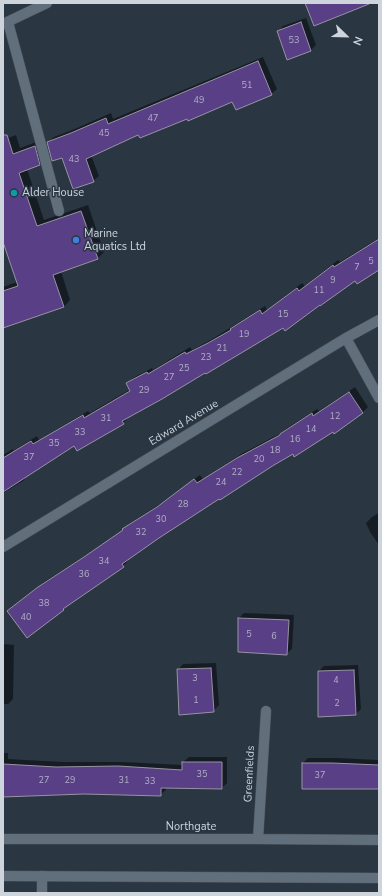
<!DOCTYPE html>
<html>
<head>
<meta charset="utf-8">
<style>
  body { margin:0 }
  #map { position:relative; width:382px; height:896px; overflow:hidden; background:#2a3642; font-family:"Nunito Sans",sans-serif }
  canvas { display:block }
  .frame { position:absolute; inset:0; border:4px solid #cdd4dc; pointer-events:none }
  .north { position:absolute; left:326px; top:16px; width:40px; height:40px; -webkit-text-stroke:3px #2a3642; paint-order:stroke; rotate:113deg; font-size:11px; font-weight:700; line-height:16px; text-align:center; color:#cdd4dc }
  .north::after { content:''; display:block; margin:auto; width:14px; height:18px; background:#cdd4dc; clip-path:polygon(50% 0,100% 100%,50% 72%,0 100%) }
</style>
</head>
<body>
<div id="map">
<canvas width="382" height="896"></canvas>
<div class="frame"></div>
<div class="north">N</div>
</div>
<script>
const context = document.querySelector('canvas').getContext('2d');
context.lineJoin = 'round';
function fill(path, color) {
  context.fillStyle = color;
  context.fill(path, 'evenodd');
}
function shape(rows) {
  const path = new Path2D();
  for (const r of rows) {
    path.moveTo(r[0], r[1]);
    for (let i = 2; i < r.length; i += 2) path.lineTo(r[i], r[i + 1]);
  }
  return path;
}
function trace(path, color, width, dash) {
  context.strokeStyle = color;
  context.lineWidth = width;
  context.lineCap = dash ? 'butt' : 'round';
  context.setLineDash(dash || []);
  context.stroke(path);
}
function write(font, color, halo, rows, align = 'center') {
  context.font = font + ' "Nunito Sans",sans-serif';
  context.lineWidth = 3;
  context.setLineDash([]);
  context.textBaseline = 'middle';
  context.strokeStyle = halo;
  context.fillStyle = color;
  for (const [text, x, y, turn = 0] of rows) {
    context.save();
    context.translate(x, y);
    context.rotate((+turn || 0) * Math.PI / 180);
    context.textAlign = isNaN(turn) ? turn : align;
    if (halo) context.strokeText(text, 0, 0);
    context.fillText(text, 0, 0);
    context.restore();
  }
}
fill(shape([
  [306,18,316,45,311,50,288,59,278,32,283,26],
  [263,57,277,89,271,94,233,101,187,117,139,133,91,155,99,176,93,181,62,157,48,142,54,137,77,128,111,113,113,119],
  [16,135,20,148,42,140,46,158,39,165,27,169,44,220,88,205,104,252,97,259,61,271,70,300,64,307,3,327,3,287,17,282,3,239,3,140],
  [379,238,379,269,355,279,283,327,128,417,128,418,123,423,75,445,28,475,23,481,3,493,3,455,13,449,13,451,37,436,39,440,88,411,90,413,131,389,128,384,133,378,152,368,153,370,190,347,192,350,214,338,265,306,267,310,302,283,305,286,338,260,340,262],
  [355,387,368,407,363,412,334,432,334,431,293,453,219,498,127,559,128,561,123,566,68,604,63,610,14,606,44,582,91,552,124,529,129,524,163,502,200,475,203,479,243,453,283,432,286,429,317,409,319,411],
  [379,513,379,545,370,532,366,523,372,517],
  [244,613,294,615,292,649,286,654,239,618],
  [3,644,14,645,13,699,8,704,3,704],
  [216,663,219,705,213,711,178,670,183,664],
  [358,665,361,709,356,714,319,671,324,666],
  [3,753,8,753,8,759,62,762,124,762,183,765,183,762,189,757,227,757,227,783,222,788,166,787,166,790,160,795,3,786],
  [308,758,338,758,379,760,379,789,366,789,303,763]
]), '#0007');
const building = shape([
  [305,3,369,3,369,4,314,26,305,3],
  [301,22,311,51,287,60,277,31,301,22],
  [258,61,272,95,236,110,232,102,188,121,187,119,140,138,138,135,86,159,94,182,73,189,62,158,52,161,47,142,71,133,106,118,108,124,258,61],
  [3,135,7,135,13,154,35,146,40,165,19,173,37,226,81,211,98,259,53,275,64,307,3,328,3,291,18,286,3,242,3,135],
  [379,239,379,270,357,284,355,281,320,306,320,305,285,331,283,328,206,374,205,373,162,399,122,421,124,424,89,444,77,451,74,446,3,492,3,458,31,441,33,444,83,415,84,418,130,391,126,383,147,372,148,374,185,352,186,354,208,343,231,330,230,329,260,310,262,314,297,288,299,291,333,265,334,267,379,239],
  [349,392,363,413,334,434,333,432,294,457,293,454,274,465,220,500,219,499,159,538,122,564,124,567,63,609,64,610,27,638,7,611,38,587,84,557,123,530,122,529,157,507,194,479,197,483,237,458,280,435,280,434,312,413,313,416,349,392],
  [238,618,289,620,287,655,238,652,238,618],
  [211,668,214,712,179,715,177,669,211,668],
  [354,670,356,715,318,717,318,671,354,670],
  [182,762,222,762,222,789,161,788,161,796,84,794,3,797,3,764,56,767,118,766,182,770,182,762],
  [302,763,332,763,379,765,379,789,302,789,302,763]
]);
fill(building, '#593f85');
trace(building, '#9893a4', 1);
const service = shape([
  [8,22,59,211]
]);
const minor = shape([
  [346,338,379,398],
  [3,547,346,338,379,320],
  [3,839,258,839,379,840],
  [258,839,266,711],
  [42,893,42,876]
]);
const tertiary = shape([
  [3,24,47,3]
]);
const secondary = shape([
  [3,876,379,878]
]);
trace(service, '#46515a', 11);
trace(minor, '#46515a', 11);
trace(tertiary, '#46515a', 11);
trace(secondary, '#46515a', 11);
trace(service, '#616e7b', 10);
trace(minor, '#616e7b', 10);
trace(tertiary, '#616e7b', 10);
trace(secondary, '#616e7b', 10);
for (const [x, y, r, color] of [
  [14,193,4,"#0f9aa8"],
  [76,240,4,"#3f7fe0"]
]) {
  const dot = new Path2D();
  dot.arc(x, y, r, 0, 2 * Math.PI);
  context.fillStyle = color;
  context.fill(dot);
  trace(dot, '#2a3642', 1.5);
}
write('9px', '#b0afc6', null, [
  ["53",294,41],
  ["51",247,86],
  ["49",199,101],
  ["47",153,119],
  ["45",104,134],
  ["43",74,160],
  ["5",371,262],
  ["7",357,268],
  ["9",333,281],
  ["11",319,291],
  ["15",283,315],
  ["19",244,335],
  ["21",222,349],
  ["23",206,358],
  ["25",184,369],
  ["27",169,378],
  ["29",144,391],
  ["12",335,417],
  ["31",106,419],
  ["14",311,430],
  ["33",80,433],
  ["16",295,440],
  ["35",54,444],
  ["18",275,451],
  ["37",29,458],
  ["20",259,460],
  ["22",237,473],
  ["24",221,483],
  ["28",183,505],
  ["30",161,520],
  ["32",141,533],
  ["34",104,562],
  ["36",84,575],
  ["38",44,604],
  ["40",26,618],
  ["5",249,635],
  ["6",274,637],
  ["3",195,679],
  ["4",336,681],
  ["1",196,701],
  ["2",337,704],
  ["35",202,775],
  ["37",320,776],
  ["27",44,781],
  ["29",70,781],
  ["31",124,781],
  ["33",150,782]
]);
write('11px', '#cdd4dc', '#2a3642', [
  ["Alder House",22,193],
  ["Marine",84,234],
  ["Aquatics Ltd",84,247]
], 'left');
write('11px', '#cdd4dc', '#2a3642', [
  ["Edward Avenue",184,423,-31],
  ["Greenfields",250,774,-87],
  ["Northgate",191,827]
]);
</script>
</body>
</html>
